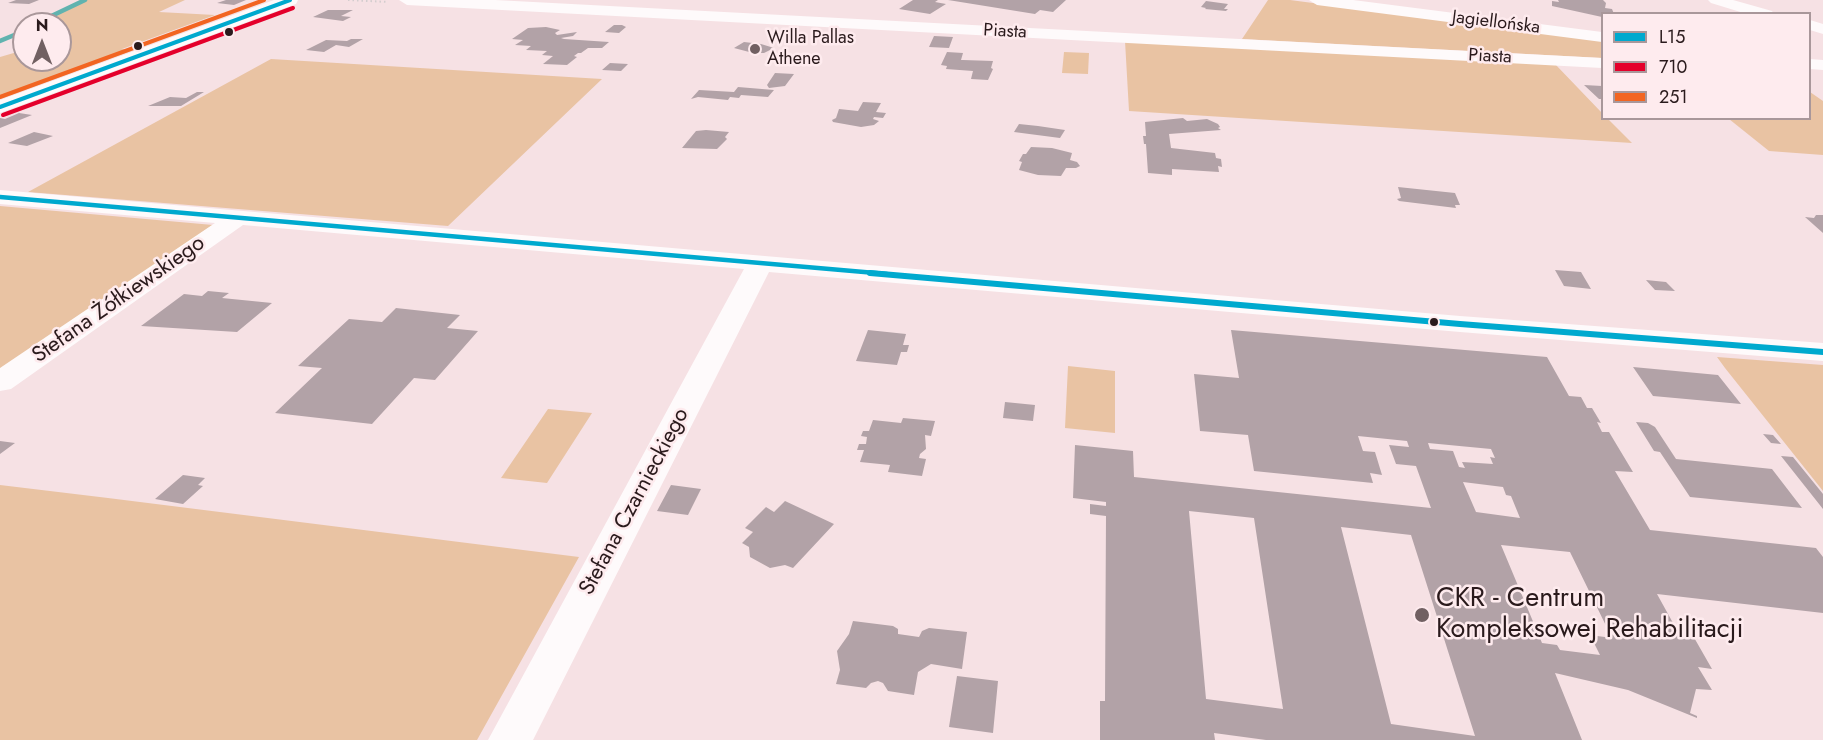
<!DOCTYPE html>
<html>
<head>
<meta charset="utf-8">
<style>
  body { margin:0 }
  #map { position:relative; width:1823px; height:740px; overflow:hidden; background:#f6e1e4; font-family:Jost,sans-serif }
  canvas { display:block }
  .legend { position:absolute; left:1601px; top:12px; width:210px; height:108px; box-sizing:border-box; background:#feebee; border:2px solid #a9979a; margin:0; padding:8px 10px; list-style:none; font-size:18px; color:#2a1a1c }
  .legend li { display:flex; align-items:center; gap:12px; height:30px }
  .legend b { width:30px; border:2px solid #a9979a }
  .north { position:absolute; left:12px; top:12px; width:60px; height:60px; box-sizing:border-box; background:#feebee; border:2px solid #a9979a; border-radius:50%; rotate:0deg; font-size:16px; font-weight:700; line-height:24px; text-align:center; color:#2a1a1c }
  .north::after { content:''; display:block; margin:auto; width:21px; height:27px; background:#716062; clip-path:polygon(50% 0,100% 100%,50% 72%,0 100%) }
</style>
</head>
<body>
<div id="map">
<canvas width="1823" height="740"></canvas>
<ul class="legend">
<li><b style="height:8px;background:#00a9ce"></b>L15</li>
<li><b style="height:8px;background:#e4002b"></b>710</li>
<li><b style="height:8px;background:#f26522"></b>251</li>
</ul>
<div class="north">N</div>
</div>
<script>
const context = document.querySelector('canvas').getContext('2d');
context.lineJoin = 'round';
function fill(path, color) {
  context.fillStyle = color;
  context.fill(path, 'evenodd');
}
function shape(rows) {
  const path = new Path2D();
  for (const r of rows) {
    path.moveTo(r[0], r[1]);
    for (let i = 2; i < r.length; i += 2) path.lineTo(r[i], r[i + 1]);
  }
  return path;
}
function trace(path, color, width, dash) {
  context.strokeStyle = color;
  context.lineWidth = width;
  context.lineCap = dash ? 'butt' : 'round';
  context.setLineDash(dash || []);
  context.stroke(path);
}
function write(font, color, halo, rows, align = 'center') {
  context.font = font + ' Jost,sans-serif';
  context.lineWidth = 5;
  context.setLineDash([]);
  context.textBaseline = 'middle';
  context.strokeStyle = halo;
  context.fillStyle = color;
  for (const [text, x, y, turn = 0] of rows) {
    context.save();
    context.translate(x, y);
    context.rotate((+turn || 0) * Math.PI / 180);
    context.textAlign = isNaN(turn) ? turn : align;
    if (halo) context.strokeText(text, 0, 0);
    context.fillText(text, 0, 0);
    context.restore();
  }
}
fill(shape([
  [87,0,185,0,159,12,215,15,122,49,131,51,0,99,0,57,24,50,24,60,60,60,60,24,45,24,46,20],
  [1268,0,1290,0,1602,41,1602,58,1242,39],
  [1125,41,1555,64,1602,113,1602,118,1608,119,1632,143,1129,111],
  [1064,52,1089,53,1088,74,1062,73],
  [271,59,602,79,448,226,28,192],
  [1810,92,1823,101,1823,155,1769,151,1729,119,1810,118],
  [0,206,213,225,0,370],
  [1717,357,1823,365,1823,491,1725,368],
  [1068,366,1115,371,1115,433,1065,428],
  [548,409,592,413,547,483,501,478],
  [0,485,108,498,579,557,477,740,0,740]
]), '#e9c3a3');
trace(shape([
  [40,24,43,20,85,0],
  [0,41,24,31]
]), '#60b3af', 4.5);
fill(shape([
  [16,0,39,0,29,4,8,3],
  [226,0,246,0,234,5,217,3],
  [913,0,938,0,935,2,946,4,930,14,899,9],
  [948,0,1066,0,1053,12,1040,10,1035,14],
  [1558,0,1603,0,1606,3,1605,8,1612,9,1614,14,1604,12,1602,17,1552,6,1552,1,1559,2],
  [1206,1,1228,4,1224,9,1228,9,1226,11,1205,9,1206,8,1201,7],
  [328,10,353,10,341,16,351,17,343,21,313,17],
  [614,25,622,25,626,27,619,33,605,32],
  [546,27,560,30,555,33,557,35,577,32,573,36,561,38,564,39,609,42,602,48,588,48,581,53,578,53,574,56,577,57,567,65,543,64,553,56,542,55,547,51,526,50,531,46,515,45,523,40,512,39,528,28],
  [934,36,953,37,949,48,929,47],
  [351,39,363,39,349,47,336,45,324,52,306,50,326,40,347,41],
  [744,42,761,44,774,48,764,53,753,53,734,48],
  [947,52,963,53,961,60,963,60,993,61,991,68,993,69,988,80,971,79,973,71,946,69,947,66,941,65],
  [610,63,628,64,621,71,602,70],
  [775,73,794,74,785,86,769,88,767,85],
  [1584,85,1602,86,1602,99,1599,99],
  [738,87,774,90,768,97,741,95,739,98,730,97,728,100,698,97,691,99,699,90,734,92],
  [197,92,204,92,181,106,148,106,170,97,186,98],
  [863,102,881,103,876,112,886,113,883,118,874,117,873,119,879,121,874,125,861,127,833,122,832,120,836,118,839,109,858,111],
  [19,113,32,115,0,128,0,118,5,119],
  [1183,118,1187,121,1207,119,1218,124,1220,127,1218,128,1221,130,1169,134,1171,148,1215,153,1216,158,1221,159,1222,167,1218,166,1219,172,1172,169,1172,175,1148,173,1146,144,1144,144,1143,136,1146,136,1145,122],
  [1019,124,1038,126,1065,130,1060,138,1014,132],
  [696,131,706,130,729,132,725,137,727,139,717,149,682,148],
  [34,132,53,136,27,146,8,143],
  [1031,147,1052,148,1072,153,1070,160,1077,162,1080,166,1076,168,1066,168,1061,176,1038,175,1019,170,1022,162,1019,161,1023,154,1026,154],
  [1398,187,1455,193,1460,205,1455,205,1456,208,1399,201,1397,199,1401,198],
  [1816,215,1823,215,1823,233,1805,217,1814,218],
  [1555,270,1581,272,1591,289,1564,286],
  [1646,280,1666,282,1675,291,1655,290],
  [208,291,229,293,222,298,272,303,237,332,141,326,184,294,202,296],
  [396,308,460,315,447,328,478,331,435,380,414,378,372,424,275,413,322,368,298,366,349,319,382,322],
  [868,330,906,334,903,345,909,345,907,352,901,352,897,365,856,361],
  [1231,330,1547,357,1569,396,1581,397,1587,408,1592,408,1601,423,1597,422,1602,432,1609,432,1633,472,1615,471,1650,530,1816,548,1823,557,1823,613,1657,594,1678,632,1692,634,1712,669,1698,667,1712,690,1696,689,1690,713,1697,716,1697,718,1628,690,1555,673,1582,740,1266,740,1214,733,1215,740,1100,740,1100,701,1105,701,1106,516,1090,514,1090,504,1106,506,1106,502,1073,498,1075,445,1133,451,1134,477,1431,508,1416,466,1396,464,1389,445,1409,447,1407,441,1358,436,1363,451,1375,452,1382,475,1370,473,1373,483,1254,471,1248,435,1200,431,1194,374,1239,378],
  [1428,443,1491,449,1495,458,1490,457,1493,464,1462,462,1465,468,1459,467,1453,451,1430,449],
  [1463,482,1503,487,1506,495,1511,496,1520,518,1476,512],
  [1189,511,1254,518,1283,709,1206,699],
  [1341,527,1411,535,1475,736,1391,724],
  [1501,545,1570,552,1612,638,1590,635,1600,655,1560,650,1557,645,1542,643],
  [1633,367,1718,375,1741,404,1653,396],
  [1005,402,1035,405,1033,421,1003,418],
  [903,418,935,421,931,436,925,435,926,449,920,454,919,458,926,459,922,476,888,472,890,465,860,462,864,450,857,450,859,444,866,444,867,437,861,436,863,431,869,431,873,420,901,423],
  [1636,422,1648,423,1655,427,1676,459,1772,469,1802,508,1690,497,1660,452,1654,451],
  [1763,434,1773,435,1781,444,1771,443],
  [0,441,15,443,0,454],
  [1781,456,1793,457,1823,494,1823,509],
  [183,475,205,478,198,485,203,486,183,504,155,499],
  [671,485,701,489,688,515,657,511],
  [785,501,834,524,793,568,785,565,770,568,750,557,749,547,742,543,753,532,745,528,766,507,774,512],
  [853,621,893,626,898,629,898,634,919,637,922,631,929,628,967,632,962,669,931,664,918,672,914,695,888,691,883,683,878,681,871,683,866,688,836,684,840,670,837,651,849,634],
  [957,676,998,681,993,733,949,727]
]), '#b2a2a7');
trace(shape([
  [348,0,388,2]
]), '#d3cdce', 2, [1.5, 3]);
fill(shape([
  [399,0,495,0,1602,58,1602,68,407,5,399,0],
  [1309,0,1353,0,1602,32,1602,42,1317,5,1309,0],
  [1708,0,1733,0,1772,11,1774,14,1747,14,1711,3,1708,0],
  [1810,20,1823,24,1823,34,1810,30,1810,20],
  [1810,59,1823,60,1823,70,1810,69,1810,59],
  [0,190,1460,316,1823,343,1823,361,1460,332,769,272,533,740,488,740,744,269,243,225,11,389,0,391,0,368,215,223,0,204,0,190]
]), '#fefafb');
fill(shape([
  [274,0,298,0,296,4,0,113,0,100,274,0]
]), '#fefafb');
trace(shape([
  [0,107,290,0]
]), '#00a9ce', 4);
trace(shape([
  [0,197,887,274]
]), '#00a9ce', 4.5);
trace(shape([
  [870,273,1460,324,1823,352]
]), '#00a9ce', 6);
trace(shape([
  [3,115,293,8]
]), '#e4002b', 4);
trace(shape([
  [0,97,264,0]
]), '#f26522', 4);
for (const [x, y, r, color] of [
  [229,32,5,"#2a1a1c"],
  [138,46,5,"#2a1a1c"],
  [755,49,6,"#716062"],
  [1434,322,5,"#2a1a1c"],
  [1422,615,8,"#716062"]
]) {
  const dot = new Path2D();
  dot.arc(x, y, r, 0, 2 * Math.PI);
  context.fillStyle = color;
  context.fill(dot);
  trace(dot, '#feebee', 2);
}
write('18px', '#2a1a1c', '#feebee', [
  ["Jagiellońska",1496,23,7],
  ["Piasta",1005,32,3],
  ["Piasta",1490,57,3]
]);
write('18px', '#2a1a1c', '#feebee', [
  ["Willa Pallas",767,39],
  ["Athene",767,60]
], 'left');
write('22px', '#2a1a1c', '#feebee', [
  ["Stefana Żółkiewskiego",119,300,-35],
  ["Stefana Czarnieckiego",635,502,-62]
]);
write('27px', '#2a1a1c', '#feebee', [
  ["CKR - Centrum",1436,599],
  ["Kompleksowej Rehabilitacji",1436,630]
], 'left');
</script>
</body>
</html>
